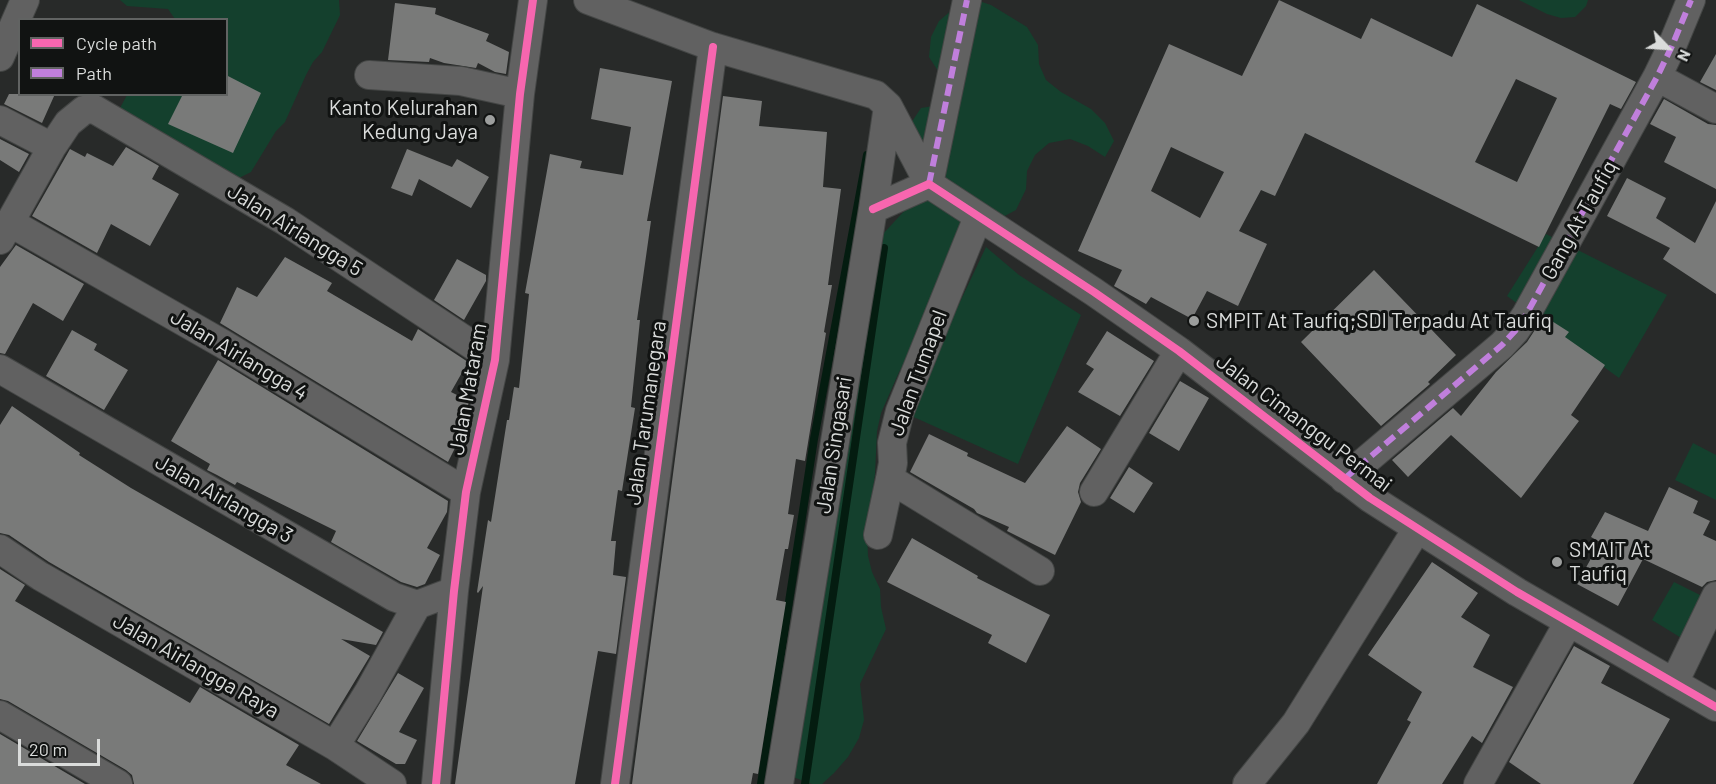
<!DOCTYPE html>
<html>
<head>
<meta charset="utf-8">
<style>
  body { margin:0 }
  #map { position:relative; width:1716px; height:784px; overflow:hidden; background:#282a29; font-family:Barlow,sans-serif }
  canvas { display:block }
  .legend { position:absolute; left:18px; top:18px; width:210px; height:78px; box-sizing:border-box; background:#111312; border:2px solid #616362; margin:0; padding:8px 10px; list-style:none; font-size:18px; color:#dadcdb }
  .legend li { display:flex; align-items:center; gap:12px; height:30px }
  .legend b { width:30px; border:2px solid #616362 }
  .north { position:absolute; left:1638px; top:18px; width:60px; height:60px; -webkit-text-stroke:4px #111312; paint-order:stroke; rotate:115deg; font-size:16px; font-weight:700; line-height:24px; text-align:center; color:#dadcdb }
  .north::after { content:''; display:block; margin:auto; width:21px; height:27px; background:#dadcdb; clip-path:polygon(50% 0,100% 100%,50% 72%,0 100%) }
  .scale { position:absolute; left:18px; top:739px; width:82px; height:27px; box-sizing:border-box; border:3px solid #dadcdb; border-top:0; padding-left:8px; font-size:18px; line-height:21px; white-space:nowrap; color:#dadcdb; -webkit-text-stroke:4px #111312; paint-order:stroke }
</style>
</head>
<body>
<div id="map">
<canvas width="1716" height="784"></canvas>
<ul class="legend">
<li><b style="height:8px;background:#f766af"></b>Cycle path</li>
<li><b style="height:8px;background:#c07fdc"></b>Path</li>
</ul>
<div class="north">N</div>
<div class="scale">20 m</div>
</div>
<script>
const context = document.querySelector('canvas').getContext('2d');
context.lineJoin = 'round';
function fill(path, color) {
  context.fillStyle = color;
  context.fill(path, 'evenodd');
}
function shape(rows) {
  const path = new Path2D();
  for (const r of rows) {
    path.moveTo(r[0], r[1]);
    for (let i = 2; i < r.length; i += 2) path.lineTo(r[i], r[i + 1]);
  }
  return path;
}
function trace(path, color, width, dash) {
  context.strokeStyle = color;
  context.lineWidth = width;
  context.lineCap = dash ? 'butt' : 'round';
  context.setLineDash(dash || []);
  context.stroke(path);
}
function write(font, color, halo, rows, align = 'center') {
  context.font = font + ' Barlow,sans-serif';
  context.lineWidth = 6;
  context.setLineDash([]);
  context.textBaseline = 'middle';
  context.strokeStyle = halo;
  context.fillStyle = color;
  for (const [text, x, y, turn = 0] of rows) {
    context.save();
    context.translate(x, y);
    context.rotate((+turn || 0) * Math.PI / 180);
    context.textAlign = isNaN(turn) ? turn : align;
    if (halo) context.strokeText(text, 0, 0);
    context.fillText(text, 0, 0);
    context.restore();
  }
}
fill(shape([
  [120,0,339,0,340,15,322,52,313,62,306,75,285,122,276,131,251,172,239,178,120,108,127,95,226,94,226,20,175,19,168,9,127,6],
  [976,0,991,5,1027,27,1038,45,1039,64,1046,80,1061,92,1091,109,1105,123,1114,141,1105,157,1088,146,1070,139,1049,143,1035,155,1027,171,1026,189,1016,210,999,219,988,218,899,372,881,413,877,431,875,474,867,534,868,556,872,572,880,589,881,607,886,629,860,684,864,720,859,738,848,757,834,773,822,784,812,784,793,777,882,235,907,208,915,193,897,144,921,108,940,105,940,74,929,57,931,37,939,21,953,9],
  [1519,0,1588,0,1586,6,1575,17,1561,18,1547,14],
  [1546,234,1667,295,1619,378,1507,296],
  [986,247,1019,275,1081,315,1018,464,907,414],
  [1693,443,1716,455,1716,500,1675,480],
  [1674,582,1704,597,1683,639,1652,620]
]), '#14402d');
trace(shape([
  [761,784,814,439,867,155],
  [805,784,884,248]
]), '#041c10', 8);
fill(shape([
  [1279,0,1361,39,1371,18,1452,57,1477,4,1636,82,1621,109,1610,104,1539,247,1305,133,1275,196,1261,190,1239,231,1267,244,1238,306,1207,291,1192,319,1151,297,1146,304,1114,286,1122,270,1078,251,1169,44,1242,76],
  [1516,79,1557,98,1517,182,1475,162],
  [1171,147,1224,172,1200,218,1151,191],
  [395,3,436,8,435,14,489,34,486,41,509,52,506,74,495,72,478,63,476,68,444,63,430,58,429,62,388,60],
  [1716,54,1716,90,1700,82],
  [600,68,672,81,647,221,651,221,637,320,640,320,631,407,635,408,622,491,618,490,611,541,616,541,613,575,626,577,616,654,598,651,575,784,455,784,483,586,478,593,477,592,488,520,491,522,507,420,509,420,514,387,519,388,529,294,525,293,550,154,582,161,580,168,623,175,631,127,591,119],
  [226,75,261,93,233,153,168,124,183,94,226,94],
  [9,94,55,94,42,123,4,104],
  [723,96,762,101,759,126,827,132,823,187,841,189,828,285,832,285,824,332,826,333,805,461,796,459,788,514,794,515,788,549,785,549,776,600,786,602,758,774,753,773,751,784,632,784],
  [1664,99,1708,124,1716,125,1716,189,1664,162,1676,137,1650,124],
  [0,139,29,154,19,172,0,160],
  [126,147,159,166,152,179,179,194,150,246,111,224,97,253,32,216,70,149,85,157,87,153,113,166],
  [407,149,452,167,457,159,489,177,471,208,419,179,412,196,391,188],
  [1627,178,1666,198,1656,218,1695,243,1716,201,1716,294,1663,259,1670,248,1607,216],
  [16,245,84,284,63,321,33,303,5,354,0,353,0,267],
  [285,257,332,283,327,291,412,341,418,329,468,362,451,392,469,401,461,436,448,462,220,323,237,287,257,297],
  [457,259,486,275,486,281,464,320,434,300],
  [1374,270,1456,355,1428,382,1430,384,1381,426,1301,342],
  [1544,316,1569,332,1565,337,1605,365,1571,415,1579,421,1521,498,1451,435,1408,477,1392,460,1453,408,1461,416,1496,372,1527,342],
  [72,330,97,344,94,350,128,370,104,410,46,376],
  [1107,331,1154,361,1120,416,1078,392,1094,369,1086,364],
  [218,360,448,501,447,512,427,548,440,555,425,584,417,587,401,582,331,542,336,531,237,482,235,485,217,475,207,470,210,464,171,441],
  [1180,381,1209,398,1179,451,1149,433],
  [12,406,80,453,79,455,131,488,383,632,376,645,341,639,370,656,329,724,49,562,9,535,0,533,0,425],
  [1067,426,1101,449,1080,483,1078,492,1081,502,1055,555,1007,531,1009,527,977,513,974,509,910,472,929,434,968,453,967,456,1025,483],
  [1129,467,1153,483,1134,513,1110,498],
  [1669,487,1698,501,1693,513,1710,521,1703,535,1716,541,1716,580,1707,582,1702,587,1643,559,1618,606,1577,584,1600,542,1591,537,1605,512,1648,531],
  [912,538,978,576,977,578,1050,615,1026,663,988,643,992,635,887,582],
  [1432,562,1478,593,1461,617,1490,635,1473,667,1513,687,1482,743,1472,736,1442,784,1377,784,1411,722,1407,720,1422,692,1368,655],
  [0,569,25,585,15,601,190,703,200,687,299,745,286,765,321,784,134,784,132,775,126,770,8,701,0,699],
  [1574,646,1610,666,1601,683,1670,719,1633,784,1541,784,1509,762],
  [398,673,424,688,399,732,417,740,405,764,396,764,357,741],
  [0,734,85,784,0,784]
]), '#797a79');
const minor = shape([
  [588,0,713,47,876,95,888,106,929,184],
  [0,57,25,0],
  [369,75,461,81,520,94],
  [1657,77,1716,109],
  [0,120,52,147],
  [929,184,967,0],
  [873,209,929,184,1094,292,1179,351,1370,498,1517,592,1716,707],
  [9,222,223,344,466,492],
  [0,240,52,147,68,123,84,110,94,109,285,221,495,360],
  [0,369,394,597,417,605,454,591],
  [890,479,1040,571],
  [1344,479,1502,345,1515,331,1526,315,1657,77,1672,46,1691,0],
  [1094,492,1179,351],
  [878,535,890,479,893,463,892,443,900,411,978,217],
  [0,549,40,576,335,746,392,784],
  [1674,683,1716,596],
  [0,715,118,784],
  [335,746,368,693,417,605],
  [436,784,454,591,466,492,495,360,520,94,533,0],
  [615,784,713,47],
  [779,784,873,209,888,106],
  [1247,784,1296,723,1417,529],
  [1478,784,1567,625,1567,621]
]);
trace(minor, '#444645', 30);
trace(minor, '#616161', 28);
trace(shape([
  [929,184,967,0],
  [1344,479,1502,345,1515,331,1526,315,1657,77,1672,46,1691,0]
]), '#c07fdc', 6, [12, 6]);
trace(shape([
  [873,209,929,184,1094,292,1179,351,1370,498,1517,592,1716,707],
  [436,784,454,591,466,492,495,360,520,94,533,0],
  [615,784,713,47]
]), '#f766af', 8);
for (const [x, y, r, color] of [
  [490,120,6,"#9c9e9d"],
  [1194,321,6,"#9c9e9d"],
  [1557,562,6,"#9c9e9d"]
]) {
  const dot = new Path2D();
  dot.arc(x, y, r, 0, 2 * Math.PI);
  context.fillStyle = color;
  context.fill(dot);
  trace(dot, '#111312', 2);
}
write('21px', '#dadcdb', '#111312', [
  ["Kanto Kelurahan",478,108,"right"],
  ["Kedung Jaya",478,132,"right"],
  ["SMPIT At Taufiq;SDI Terpadu At Taufiq",1206,321],
  ["SMAIT At",1569,550],
  ["Taufiq",1569,574]
], 'left');
write('21px', '#dadcdb', '#111312', [
  ["Gang At Taufiq",1579,220,-61],
  ["Jalan Airlangga 5",295,230,32],
  ["Jalan Airlangga 4",239,355,31],
  ["Jalan Tumapel",918,373,-70],
  ["Jalan Mataram",468,389,-80],
  ["Jalan Tarumanegara",646,413,-82],
  ["Jalan Cimanggu Permai",1304,423,37],
  ["Jalan Singasari",834,445,-81],
  ["Jalan Airlangga 3",224,499,30],
  ["Jalan Airlangga Raya",196,666,30]
]);
</script>
</body>
</html>
